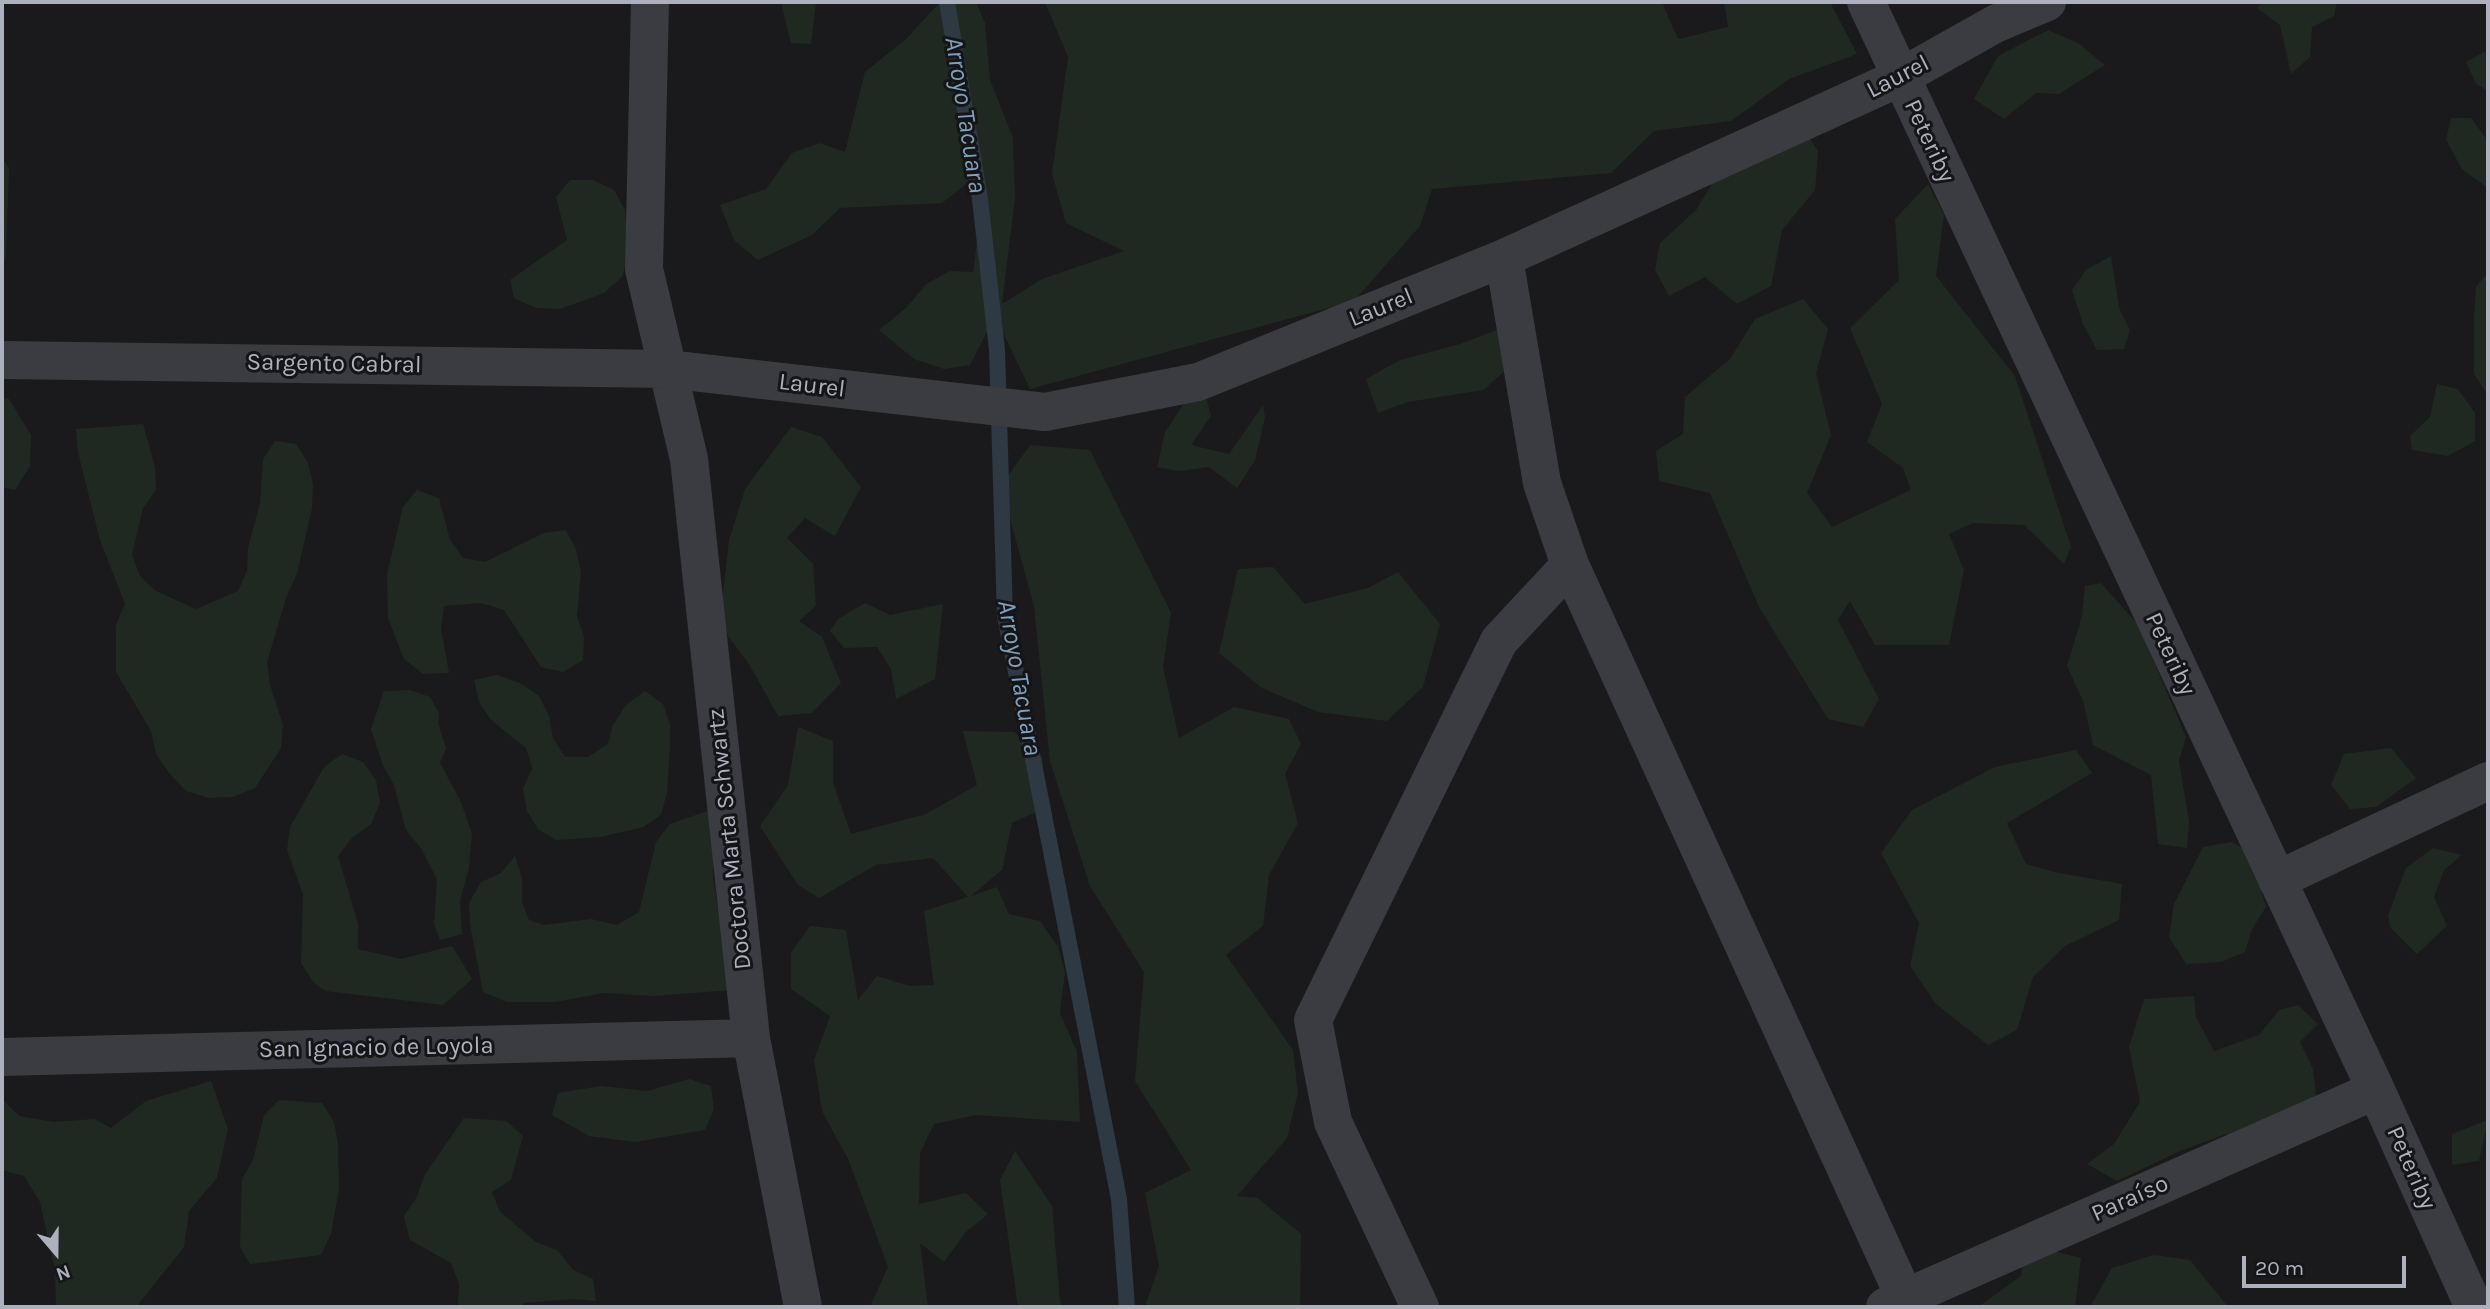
<!DOCTYPE html>
<html>
<head>
<meta charset="utf-8">
<style>
  body { margin:0 }
  #map { position:relative; width:2490px; height:1309px; overflow:hidden; background:#1a1a1d; font-family:Karla,sans-serif }
  canvas { display:block }
  .frame { position:absolute; inset:0; border:4px solid #acb1bd; pointer-events:none }
  .north { position:absolute; left:21px; top:1218px; width:70px; height:70px; -webkit-text-stroke:5px #151518; paint-order:stroke; rotate:160deg; font-size:19px; font-weight:700; line-height:28px; text-align:center; color:#acb1bd }
  .north::after { content:''; display:block; margin:auto; width:24px; height:32px; background:#acb1bd; clip-path:polygon(50% 0,100% 100%,50% 72%,0 100%) }
  .scale { position:absolute; left:2242px; top:1256px; width:164px; height:32px; box-sizing:border-box; border:4px solid #acb1bd; border-top:0; padding-left:9px; font-size:21px; line-height:24px; white-space:nowrap; color:#acb1bd; -webkit-text-stroke:5px #151518; paint-order:stroke }
</style>
</head>
<body>
<div id="map">
<canvas width="2490" height="1309"></canvas>
<div class="frame"></div>
<div class="north">N</div>
<div class="scale">20 m</div>
</div>
<script>
const context = document.querySelector('canvas').getContext('2d');
context.lineJoin = 'round';
function fill(path, color) {
  context.fillStyle = color;
  context.fill(path, 'evenodd');
}
function shape(rows) {
  const path = new Path2D();
  for (const r of rows) {
    path.moveTo(r[0], r[1]);
    for (let i = 2; i < r.length; i += 2) path.lineTo(r[i], r[i + 1]);
  }
  return path;
}
function trace(path, color, width, dash) {
  context.strokeStyle = color;
  context.lineWidth = width;
  context.lineCap = dash ? 'butt' : 'round';
  context.setLineDash(dash || []);
  context.stroke(path);
}
function write(font, color, halo, rows, align = 'center') {
  context.font = font + ' Karla,sans-serif';
  context.lineWidth = 6;
  context.setLineDash([]);
  context.textBaseline = 'middle';
  context.strokeStyle = halo;
  context.fillStyle = color;
  for (const [text, x, y, turn = 0] of rows) {
    context.save();
    context.translate(x, y);
    context.rotate((+turn || 0) * Math.PI / 180);
    context.textAlign = isNaN(turn) ? turn : align;
    if (halo) context.strokeText(text, 0, 0);
    context.fillText(text, 0, 0);
    context.restore();
  }
}
fill(shape([
  [781,2,816,2,811,44,791,43],
  [940,2,976,2,985,23,990,80,1013,138,1015,199,1002,304,1042,279,1124,251,1066,223,1052,174,1068,57,1045,2,1662,2,1678,39,1728,27,1724,2,1830,2,1857,54,1789,79,1731,121,1654,131,1611,173,1432,189,1420,226,1354,301,1030,389,995,316,970,365,944,369,914,359,879,330,907,307,926,284,950,271,973,272,978,234,971,180,942,203,840,208,812,235,758,260,734,240,720,205,766,189,792,153,819,143,845,152,865,72,907,38],
  [2263,2,2337,2,2334,16,2312,27,2310,57,2291,74,2280,25,2257,8],
  [2048,30,2078,43,2105,65,2059,94,2036,93,2004,119,1974,99,1998,56],
  [2488,50,2488,91,2476,84,2466,62],
  [1792,111,1818,151,1815,190,1782,230,1771,286,1737,304,1705,277,1669,296,1655,270,1660,243,1696,210,1715,179],
  [2451,118,2471,118,2488,141,2488,188,2462,169,2446,140],
  [2,157,9,168,6,256,2,269],
  [570,180,593,180,614,190,625,210,628,255,622,277,604,293,560,309,536,308,514,298,510,280,567,240,556,197],
  [1928,184,1944,215,1936,276,2015,376,2071,547,2064,564,2024,525,1973,523,1949,534,1964,570,1949,645,1875,645,1850,601,1838,620,1879,699,1863,727,1828,719,1759,607,1710,493,1659,481,1656,451,1683,434,1685,397,1730,359,1755,319,1803,299,1828,329,1816,373,1831,435,1807,493,1832,527,1911,490,1903,468,1867,442,1882,404,1850,328,1899,280,1895,219],
  [2111,256,2119,308,2130,330,2124,349,2097,350,2083,324,2072,290,2086,270],
  [2488,272,2488,395,2474,374,2474,316,2476,287],
  [1515,323,1521,357,1483,390,1408,402,1378,413,1366,379,1400,360,1460,344],
  [2437,384,2458,389,2475,413,2475,441,2448,456,2412,450,2410,436,2430,417],
  [1205,393,1211,416,1191,445,1229,454,1263,405,1265,417,1255,460,1237,488,1209,467,1179,471,1157,467,1165,432,1185,402],
  [2,398,9,399,31,435,30,466,15,490,2,487],
  [143,424,155,467,156,490,143,508,132,555,140,576,156,591,196,609,238,591,247,571,248,548,260,503,263,459,275,441,296,444,308,463,313,484,312,508,297,574,287,595,267,662,270,685,283,725,281,748,255,788,233,797,209,798,186,791,170,774,156,754,151,731,116,672,116,625,125,604,100,540,78,452,76,429],
  [791,427,822,437,861,487,835,536,805,518,787,538,813,564,816,606,799,621,822,637,841,683,812,713,778,716,749,664,728,636,721,612,729,540,745,489],
  [1030,445,1090,450,1171,613,1163,667,1179,738,1234,707,1289,719,1301,744,1285,774,1298,823,1269,875,1263,926,1226,955,1293,1050,1298,1093,1287,1138,1237,1196,1258,1198,1301,1234,1300,1307,1145,1307,1159,1266,1145,1193,1191,1170,1135,1081,1144,972,1090,886,1050,761,1034,606,1001,486],
  [417,490,439,498,450,540,463,558,485,562,544,533,566,530,576,549,581,572,577,616,584,637,583,660,563,672,541,667,504,610,481,603,444,606,441,628,449,673,423,674,404,659,388,618,387,574,403,507],
  [1273,567,1305,604,1368,588,1398,572,1440,624,1423,687,1387,721,1318,712,1262,688,1219,653,1238,569],
  [2101,583,2138,625,2186,737,2179,761,2189,821,2187,848,2158,844,2151,775,2093,745,2083,701,2067,666,2082,616,2085,586],
  [865,603,890,615,943,604,935,679,896,699,891,669,877,647,844,648,830,631,838,619],
  [497,675,520,683,539,696,549,716,553,738,565,757,588,757,608,744,613,725,626,705,645,691,663,704,670,724,670,748,667,793,661,815,643,827,601,837,556,840,538,829,527,811,523,789,532,768,526,748,491,720,479,702,474,680],
  [410,690,430,697,439,713,438,723,446,748,440,763,461,802,472,834,469,867,460,901,462,934,440,940,434,924,437,879,421,848,406,830,394,785,383,766,371,729,384,691],
  [798,727,833,741,833,783,851,834,926,814,977,785,963,731,1014,732,1043,758,1042,809,1012,823,1002,870,971,896,997,887,1009,914,1040,921,1058,947,1065,972,1060,1013,1077,1052,1080,1122,976,1115,934,1124,920,1153,919,1204,966,1193,988,1214,965,1233,944,1262,920,1243,928,1307,870,1307,888,1267,849,1161,822,1111,814,1060,830,1016,791,989,791,953,810,926,846,930,858,1000,877,976,910,986,934,985,924,911,968,897,933,858,876,865,819,898,798,885,760,826,788,785],
  [2391,748,2416,778,2376,807,2350,809,2331,785,2344,754],
  [2076,750,2092,773,2007,823,2026,864,2054,872,2122,884,2119,920,2065,946,2033,977,2017,1030,1988,1045,1936,1004,1910,966,1919,923,1881,853,1912,810,1995,767],
  [342,754,363,762,376,780,380,803,371,824,352,838,338,856,358,924,358,949,401,959,452,946,472,979,443,1005,326,991,314,983,301,963,303,894,287,850,290,827,324,767],
  [713,809,713,878,731,990,653,996,604,993,555,1002,507,1002,483,992,470,925,469,903,481,882,501,873,515,856,522,878,522,902,529,920,544,925,591,919,617,925,639,912,656,842,670,824],
  [2232,842,2249,852,2266,907,2252,929,2245,952,2221,962,2186,964,2169,937,2174,904,2203,847],
  [2433,848,2462,855,2444,870,2434,897,2447,926,2417,954,2390,927,2388,915,2406,868],
  [2194,996,2196,1017,2214,1051,2259,1035,2279,1010,2298,1005,2318,1024,2300,1042,2313,1069,2316,1096,2272,1146,2226,1134,2180,1151,2117,1181,2087,1164,2114,1144,2140,1102,2129,1047,2144,999],
  [689,1079,711,1086,714,1109,705,1130,635,1142,589,1136,552,1115,558,1093,601,1086,647,1091],
  [211,1081,228,1129,217,1178,189,1211,184,1247,136,1307,56,1307,55,1270,40,1202,24,1176,2,1170,2,1099,19,1116,54,1122,94,1119,111,1128,146,1101],
  [279,1100,322,1103,334,1122,338,1143,339,1189,331,1234,321,1255,250,1264,240,1247,242,1179,253,1160,264,1115],
  [464,1118,506,1121,523,1136,511,1180,492,1192,500,1212,536,1242,557,1250,573,1270,593,1279,596,1301,573,1299,524,1303,519,1307,458,1307,459,1284,451,1263,410,1240,404,1216,417,1197,424,1176],
  [2488,1120,2479,1161,2452,1165,2452,1134],
  [1015,1151,1052,1206,1060,1301,1063,1307,1018,1307,1000,1180],
  [2026,1244,2081,1258,2075,1307,1978,1307,2021,1276],
  [2154,1255,2190,1260,2228,1307,2090,1307,2112,1268]
]), '#1f2921');
trace(shape([
  [947,2,980,199,997,350,1005,616,1119,1199,1127,1307]
]), '#2e3943', 16);
trace(shape([
  [650,2,644,269,689,459,751,1038,803,1307],
  [1866,2,2376,1090,2474,1307],
  [1504,258,1542,483,1570,565,1905,1298],
  [2,360,667,369,1045,412,1198,382,1504,258,1899,78,1995,24,2047,2],
  [2277,880,2488,781],
  [2,1057,751,1038],
  [1420,1307,1333,1122,1313,1020,1499,641,1570,565],
  [1885,1307,2376,1090]
]), '#3b3c42', 38);
write('24px', '#acb1bd', '#151518', [
  ["Laurel",1898,77,-27],
  ["Peteriby",1929,141,65],
  ["Laurel",1381,308,-22],
  ["Sargento Cabral",334,364,1],
  ["Laurel",812,386,7],
  ["Peteriby",2170,654,65],
  ["Doctora Marta Schwartz",730,839,-96],
  ["San Ignacio de Loyola",376,1048,-1],
  ["Peteriby",2411,1168,66],
  ["Paraíso",2130,1199,-24]
]);
write('italic 26px', '#809fbb', '#151518', [
  ["Arroyo Tacuara",965,115,81],
  ["Arroyo Tacuara",1019,678,80]
]);
</script>
</body>
</html>
